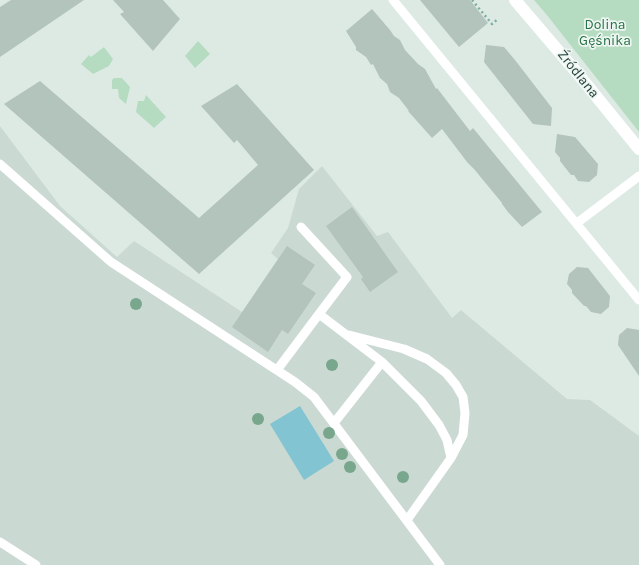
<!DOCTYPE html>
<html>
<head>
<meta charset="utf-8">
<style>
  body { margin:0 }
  canvas { display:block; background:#ddeae4 }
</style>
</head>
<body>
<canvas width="639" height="565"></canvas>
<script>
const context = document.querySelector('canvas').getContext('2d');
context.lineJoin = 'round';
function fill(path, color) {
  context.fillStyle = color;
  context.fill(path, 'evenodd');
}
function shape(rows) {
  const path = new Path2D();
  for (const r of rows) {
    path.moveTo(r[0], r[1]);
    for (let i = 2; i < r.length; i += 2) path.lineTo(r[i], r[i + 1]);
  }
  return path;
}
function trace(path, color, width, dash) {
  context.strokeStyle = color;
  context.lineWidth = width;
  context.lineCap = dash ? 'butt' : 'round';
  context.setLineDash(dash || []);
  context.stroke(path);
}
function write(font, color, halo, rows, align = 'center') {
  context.font = font + ' Karla,sans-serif';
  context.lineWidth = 3.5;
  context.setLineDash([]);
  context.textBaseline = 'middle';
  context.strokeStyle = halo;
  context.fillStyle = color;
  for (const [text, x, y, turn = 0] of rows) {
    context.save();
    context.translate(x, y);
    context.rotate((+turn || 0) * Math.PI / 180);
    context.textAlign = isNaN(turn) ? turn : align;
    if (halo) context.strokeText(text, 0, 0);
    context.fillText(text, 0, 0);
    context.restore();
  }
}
fill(shape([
  [0,126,60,206,117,257,134,241,242,312,278,259,271,253,288,228,299,189,322,166,377,236,388,232,452,318,461,310,567,399,590,400,639,436,639,565,0,565]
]), '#cbd9d3');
fill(shape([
  [534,0,639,0,639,132,546,14],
  [198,41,210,54,195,68,185,56],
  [104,47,113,59,109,66,93,74,81,64,89,55,91,57],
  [114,78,122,78,130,87,126,104,119,98,118,89,112,89,112,80],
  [146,95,166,117,154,128,136,112,138,101,144,101]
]), '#b5dcc0');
fill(shape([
  [300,406,334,461,304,480,270,424]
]), '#82c4d1');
fill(shape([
  [11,0,84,0,0,57,0,7],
  [113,0,163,0,180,19,153,51,120,14,124,12],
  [420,0,470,0,488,23,459,47],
  [372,9,390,30,394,36,400,40,405,50,418,64,425,69,436,89,437,88,470,131,473,128,542,212,522,227,508,212,502,204,502,203,474,169,467,162,442,129,432,138,408,111,409,111,399,98,390,92,387,84,380,78,373,64,371,65,366,57,356,50,356,47,346,31],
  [486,45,504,47,515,60,552,108,551,126,533,124,484,62],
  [40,81,199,218,258,165,237,140,234,143,201,106,237,84,314,170,199,274,4,104],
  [557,134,575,137,598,164,597,175,589,182,578,181,574,175,571,175,560,161,560,158,555,152],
  [352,207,398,272,370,292,361,279,363,277,326,226],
  [287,246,315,265,302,284,316,293,288,334,282,330,268,352,232,327],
  [577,267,588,268,610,296,609,307,601,314,591,312,586,306,584,306,572,293,572,290,567,284,569,274],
  [627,328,639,330,639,376,618,345,619,335]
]), '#b3c4bd');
trace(shape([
  [472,0,492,24,498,19]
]), '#7caea0', 2.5, [2, 3]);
trace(shape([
  [393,0,639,300],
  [0,164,111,262,295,382,314,397,440,565],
  [577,223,639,176],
  [301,227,347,277,319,314,382,362,421,401,439,425,447,440,451,458,407,520],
  [349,335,404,349,427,359,446,373,456,385,463,397,465,413,463,435,451,458],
  [277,370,319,314],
  [334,423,382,362],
  [0,542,36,565]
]), '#fff', 9);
trace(shape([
  [515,0,578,74,639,149]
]), '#fff', 12);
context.fillStyle = '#79a78d';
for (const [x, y] of [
  [136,304],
  [332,365],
  [258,419],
  [329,433],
  [342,454],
  [350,467],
  [403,477]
]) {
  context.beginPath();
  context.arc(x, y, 6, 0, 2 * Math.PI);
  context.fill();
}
write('14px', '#287145', '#edf6f2', [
  ["Dolina",605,25],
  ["Gęśnika",605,41]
]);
write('14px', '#1f3933', '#edf6f2', [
  ["Źródlana",578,74,51]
]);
</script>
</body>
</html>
